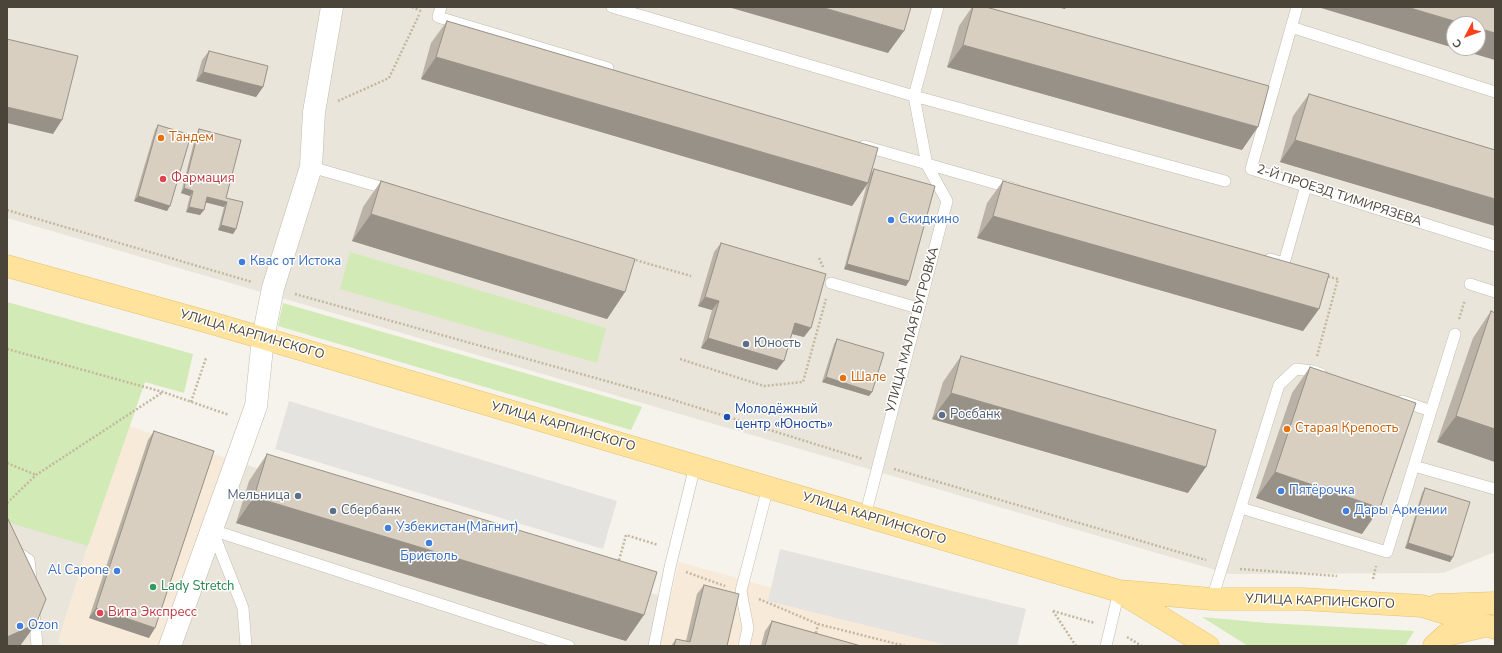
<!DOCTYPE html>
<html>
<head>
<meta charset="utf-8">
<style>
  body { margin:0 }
  #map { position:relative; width:1502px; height:653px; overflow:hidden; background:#f6f3ec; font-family:"Nunito Sans",sans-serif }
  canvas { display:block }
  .frame { position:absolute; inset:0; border:8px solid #4b4439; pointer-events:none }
  .north { position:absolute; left:1446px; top:16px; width:40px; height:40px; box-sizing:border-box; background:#fff; border:1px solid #b7b4b0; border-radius:50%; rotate:229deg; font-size:11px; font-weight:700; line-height:16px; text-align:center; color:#4b4439 }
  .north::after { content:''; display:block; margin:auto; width:14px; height:18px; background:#fc3f1d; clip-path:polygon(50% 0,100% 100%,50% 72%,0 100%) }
</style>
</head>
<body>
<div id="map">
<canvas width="1502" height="653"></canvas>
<div class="frame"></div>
<div class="north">С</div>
</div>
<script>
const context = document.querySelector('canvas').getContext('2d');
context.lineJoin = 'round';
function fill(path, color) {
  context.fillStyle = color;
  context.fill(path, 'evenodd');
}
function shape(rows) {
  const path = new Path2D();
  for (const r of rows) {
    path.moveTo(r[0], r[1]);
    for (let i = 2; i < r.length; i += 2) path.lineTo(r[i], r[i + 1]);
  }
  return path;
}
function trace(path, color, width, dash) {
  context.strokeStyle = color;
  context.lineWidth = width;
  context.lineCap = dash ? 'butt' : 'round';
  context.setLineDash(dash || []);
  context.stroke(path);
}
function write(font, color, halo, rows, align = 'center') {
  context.font = font + ' "Nunito Sans",sans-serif';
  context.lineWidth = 3;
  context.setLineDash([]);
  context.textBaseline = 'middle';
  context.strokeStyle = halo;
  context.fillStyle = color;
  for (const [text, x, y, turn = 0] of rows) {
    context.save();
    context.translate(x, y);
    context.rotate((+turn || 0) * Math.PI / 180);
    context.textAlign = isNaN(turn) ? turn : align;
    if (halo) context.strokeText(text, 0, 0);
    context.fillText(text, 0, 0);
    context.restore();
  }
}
fill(shape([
  [7,7,1495,7,1495,552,1443,573,1229,574,7,218],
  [1454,24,1478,24,1478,48,1454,48],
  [7,341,145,381,88,546,58,642,67,646,7,646],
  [247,465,670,599,661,646,180,646]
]), '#eae5da');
fill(shape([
  [129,426,247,465,180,646,67,646,58,642,88,546],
  [679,562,981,646,661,646,670,599]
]), '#f7ead8');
fill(shape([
  [350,252,606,328,597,363,340,289],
  [7,302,193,354,184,393,145,382,88,546,7,522],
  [283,303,642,407,631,430,278,326],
  [1202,617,1267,623,1414,631,1405,646,1248,646]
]), '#d2eab5');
fill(shape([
  [289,401,617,501,603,549,275,449],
  [780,549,1026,609,1017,646,950,646,768,601]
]), '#e5e3e0');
const lane = shape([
  [441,7,438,17,608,68],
  [612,7,914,96,1225,181],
  [1297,7,1251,169,1495,246],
  [1291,27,1495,92],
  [864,146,1015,189],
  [311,167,391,190],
  [1270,259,1284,263,1306,186],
  [831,283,918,308],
  [1470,284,1495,292],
  [1402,401,1431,411],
  [1414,466,1495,489],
  [1241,508,1387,552,1455,334],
  [865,516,947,201,927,165,914,96,938,7],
  [212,530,569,646],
  [213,532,243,608,246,646],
  [7,545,29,560,31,578],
  [1212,599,1279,385,1296,369,1313,371,1321,374],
  [34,611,37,646],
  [654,646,670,567,695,466],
  [744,646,748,628,741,591,768,487],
  [1106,646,1119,591]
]);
const street = shape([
  [170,646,256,406,263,338,273,288,311,167,314,112,332,7]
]);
const primary = shape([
  [7,266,215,324,1119,591,1212,599,1302,599,1422,606,1495,628],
  [1123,594,1208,646],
  [1438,605,1495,603],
  [1434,646,1446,635,1484,626]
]);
trace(lane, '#c2bbae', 12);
trace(street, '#c2bbae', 23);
trace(primary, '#e6c16a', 23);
trace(shape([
  [412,7,423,12],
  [338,101,389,78,419,15],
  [7,210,252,282],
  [819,258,824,269],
  [632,259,691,276],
  [295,294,667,398,863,459],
  [1459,319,1465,300],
  [7,349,163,392,229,415],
  [1317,356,1338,279,1326,276],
  [680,359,764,386,803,382,826,299],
  [191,402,206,358],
  [7,463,36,475],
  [894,469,1206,560],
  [7,503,36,475,163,392],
  [618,564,626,535,658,545],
  [1240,569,1337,576],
  [686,572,725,586],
  [1373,579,1376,566],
  [759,599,818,624,905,646],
  [1053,611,1095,623],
  [1053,611,1076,646],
  [815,637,818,624],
  [1127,637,1142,646]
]), '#c4b79f', 2.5, [2, 2]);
trace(lane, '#fff', 11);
trace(street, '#fff', 22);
trace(primary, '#ffe39c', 22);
fill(shape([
  [972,7,986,7,1242,150,947,67,959,26],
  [447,21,871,173,874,169,909,281,906,286,844,269,867,184,852,206,421,79,431,43],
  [209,51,263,87,256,97,196,81,202,60],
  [1309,94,1495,150,1495,226,1280,162,1293,116],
  [158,125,167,211,134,201,155,130],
  [199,129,226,198,236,229,233,234,218,230,224,207,206,202,200,215,186,212,190,196,181,193,196,134],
  [381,181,625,292,607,319,352,241,363,207],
  [1003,181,1319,309,1303,331,977,238,987,203],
  [721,243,804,337,792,334,777,370,701,348,712,310,698,306,714,252],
  [1491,311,1495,462,1437,442,1473,338],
  [837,339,872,392,869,396,822,382,834,344],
  [961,356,1188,493,932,419,943,382],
  [1310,367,1362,534,1256,498,1292,393],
  [154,431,149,638,89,618,148,440],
  [267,454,626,641,236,523,249,481],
  [1425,488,1453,557,1450,562,1405,548,1422,493],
  [704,585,727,646,671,646,676,639,686,641,697,594],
  [772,621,861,646,761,646,765,631]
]), '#bab2a6');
fill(shape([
  [728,7,821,7,904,31,888,53],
  [1057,7,1066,7,1065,9],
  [1321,7,1407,7,1464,24,1454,24,1454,48,1321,8],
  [1478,28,1495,33,1495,60,1454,48,1478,48],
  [963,45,1258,127,1242,150,947,67],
  [436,57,868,183,852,206,421,79],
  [203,72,263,87,256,97,196,81],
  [7,107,62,120,53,134,7,123],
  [1295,140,1495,199,1495,226,1280,162],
  [184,188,193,191,190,196,181,193],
  [138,196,170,206,167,211,134,201],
  [207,197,227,202,224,207,204,202],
  [189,207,204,210,200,215,186,212],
  [371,214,625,292,607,319,352,241],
  [993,216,1319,309,1303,331,977,238],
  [221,225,236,229,233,234,218,230],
  [847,264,909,281,906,286,844,269],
  [705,297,719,301,712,310,698,306],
  [795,323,811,328,804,337,788,333],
  [708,338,784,361,777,370,701,348],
  [826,377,872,392,869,396,822,382],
  [951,393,1206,467,1188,493,932,419],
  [1456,416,1495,429,1495,462,1437,442],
  [1275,472,1380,508,1362,534,1256,498],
  [254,497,644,615,626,641,236,523],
  [1408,543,1453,557,1450,562,1405,548],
  [96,608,155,628,149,638,89,618],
  [36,624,20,646,7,646,7,637]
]), '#979187');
const building = shape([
  [821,7,911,7,904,31,821,7],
  [973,7,986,7,1269,86,1258,127,963,45,973,7],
  [1407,7,1495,7,1495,33,1478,28,1478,24,1464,24,1407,7],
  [447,21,878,148,868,183,436,57,447,21],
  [7,39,78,56,62,120,7,107,7,39],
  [209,51,268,66,263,87,203,72,209,51],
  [1309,94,1495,150,1495,199,1295,140,1309,94],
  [158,125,191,135,170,206,138,196,158,125],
  [199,129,241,140,226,198,243,202,236,229,221,225,227,202,207,197,204,210,189,207,193,191,184,188,199,129],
  [874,169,935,186,909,281,847,264,874,169],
  [381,181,635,259,625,292,371,214,381,181],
  [1003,181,1329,274,1319,309,993,216,1003,181],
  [721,243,826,274,811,328,795,323,784,361,708,338,719,301,705,297,721,243],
  [1491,311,1495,313,1495,429,1456,416,1491,311],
  [837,339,884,353,872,392,826,377,837,339],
  [961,356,1216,430,1206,467,951,393,961,356],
  [1310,367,1416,403,1380,508,1275,472,1310,367],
  [154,431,214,451,155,628,96,608,154,431],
  [267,454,657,572,644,615,254,497,267,454],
  [1425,488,1470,502,1453,557,1408,543,1425,488],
  [7,517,46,599,36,624,7,637,7,517],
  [704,585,739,594,727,646,674,646,676,639,690,642,704,585],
  [772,621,861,646,765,646,772,621]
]);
fill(building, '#d8cfc1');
trace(building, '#979187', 1);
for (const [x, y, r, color] of [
  [161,138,4,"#e8710a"],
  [163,179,4,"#e0444e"],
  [891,220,4,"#3f7fe0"],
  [242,262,4,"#3f7fe0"],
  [746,344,4,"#5c6f8a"],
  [843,378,4,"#e8710a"],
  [942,415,4,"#5c6f8a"],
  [727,417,4,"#1a4fb4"],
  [1287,429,4,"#e8710a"],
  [1281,491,4,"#3f7fe0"],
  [298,496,4,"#5c6f8a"],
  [333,511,4,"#5c6f8a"],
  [1346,511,4,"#3f7fe0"],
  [388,528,4,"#3f7fe0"],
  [429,543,4,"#3f7fe0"],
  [117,571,4,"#3f7fe0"],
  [153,587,4,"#2e9e5b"],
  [100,613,4,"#e0444e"],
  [20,626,4,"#3f7fe0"]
]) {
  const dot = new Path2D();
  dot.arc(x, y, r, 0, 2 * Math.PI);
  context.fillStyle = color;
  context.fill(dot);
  trace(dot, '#fff', 1.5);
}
write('13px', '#c56008', '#fff', [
  ["Тандем",169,138],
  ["Шале",851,378],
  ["Старая Крепость",1295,429]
], 'left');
write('13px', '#be3a42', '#fff', [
  ["Фармация",171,179],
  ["Вита Экспресс",108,613]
], 'left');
write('13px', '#4b4439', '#fff', [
  ["2-Й ПРОЕЗД ТИМИРЯЗЕВА",1339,196,18],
  ["УЛИЦА МАЛАЯ БУГРОВКА",913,330,-75],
  ["УЛИЦА КАРПИНСКОГО",252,335,16],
  ["УЛИЦА КАРПИНСКОГО",563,427,16],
  ["УЛИЦА КАРПИНСКОГО",874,519,17],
  ["УЛИЦА КАРПИНСКОГО",1320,602,2]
]);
write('13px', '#366cbe', '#fff', [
  ["Скидкино",899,220],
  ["Квас от Истока",250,262],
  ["Пятёрочка",1289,491],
  ["Дары Армении",1354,511],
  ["Узбекистан(Магнит)",396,528],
  ["Бристоль",429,557,"center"],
  ["Al Capone",109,571,"right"],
  ["Ozon",28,626]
], 'left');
write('13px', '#4e5e75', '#fff', [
  ["Юность",754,344],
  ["Росбанк",950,415],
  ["Мельница",290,496,"right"],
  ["Сбербанк",341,511]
], 'left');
write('13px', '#164399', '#fff', [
  ["Молодёжный",735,410],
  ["центр «Юность»",735,425]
], 'left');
write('13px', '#27864d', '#fff', [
  ["Lady Stretch",161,587]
], 'left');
</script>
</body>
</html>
